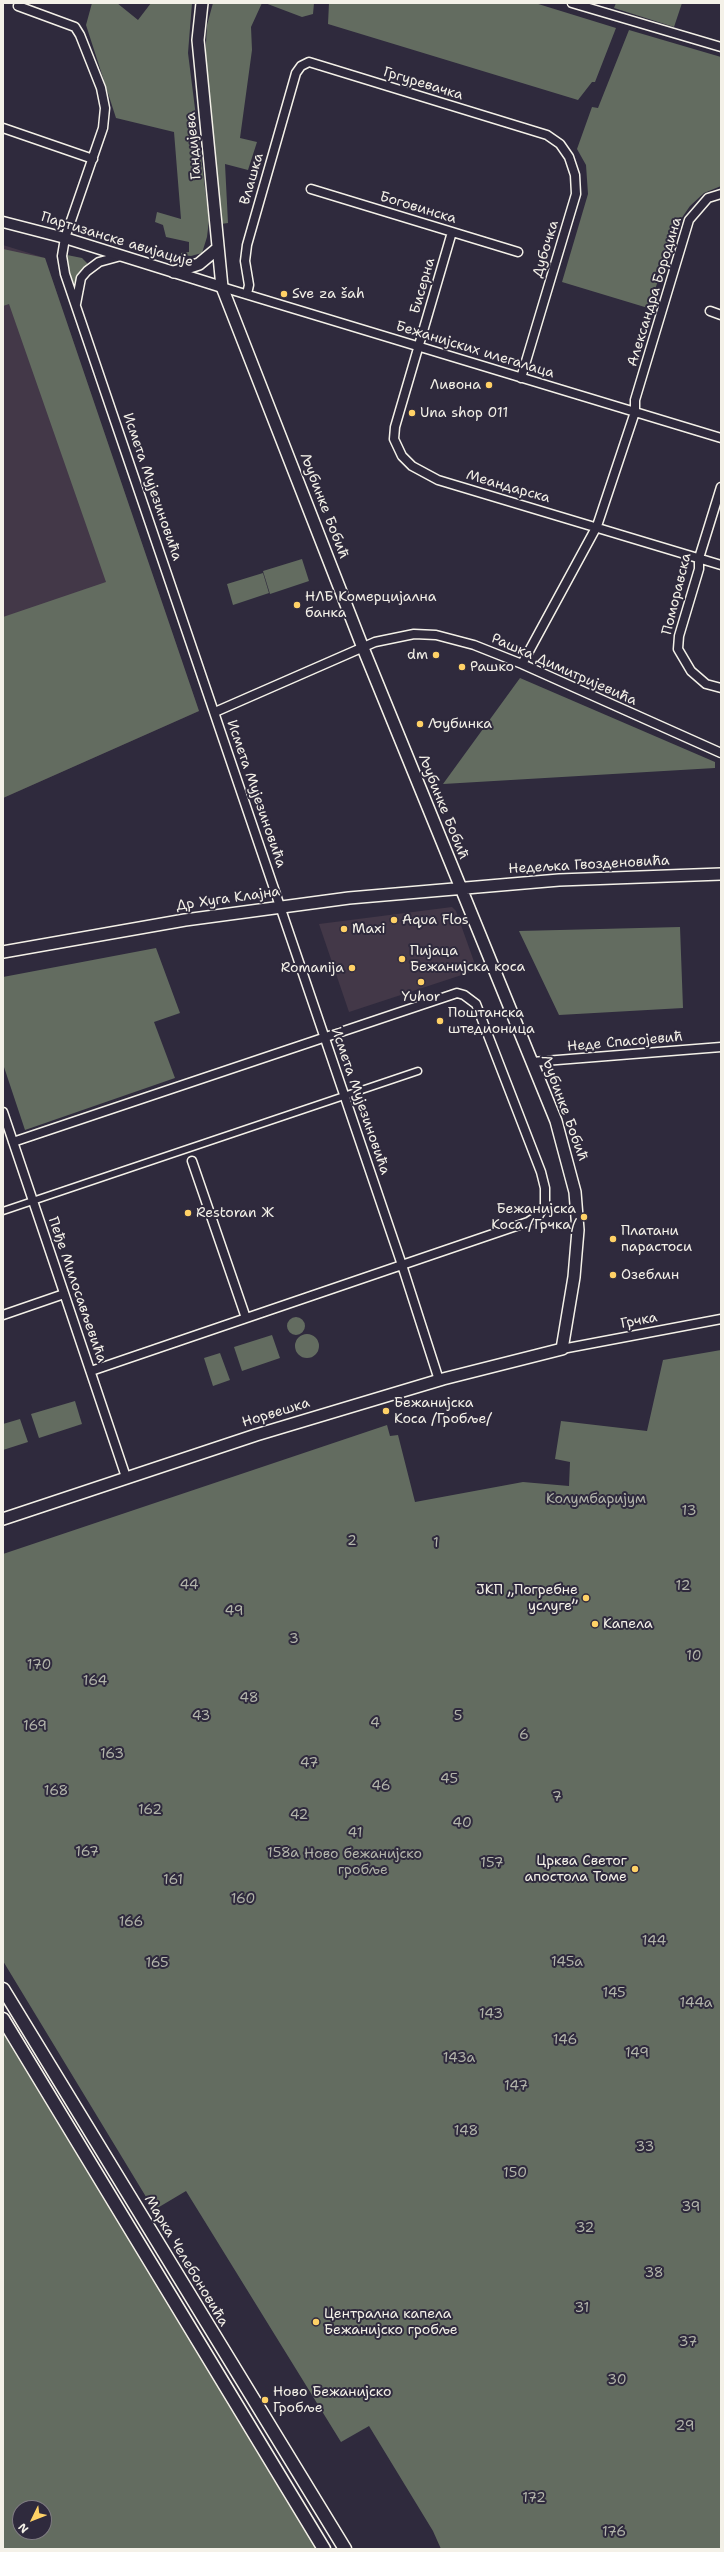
<!DOCTYPE html>
<html>
<head>
<meta charset="utf-8">
<style>
  body { margin:0 }
  #map { position:relative; width:724px; height:2552px; overflow:hidden; background:#2f2a3d; font-family:"Shantell Sans",sans-serif }
  canvas { display:block }
  .frame { position:absolute; inset:0; border:4px solid #f4f1e8; pointer-events:none }
  .north { position:absolute; left:12px; top:2500px; width:40px; height:40px; box-sizing:border-box; background:#2f2a3d; border:1px solid #7e7a81; border-radius:50%; rotate:227deg; font-size:11px; font-weight:700; line-height:16px; text-align:center; color:#f4f1e8 }
  .north::after { content:''; display:block; margin:auto; width:14px; height:18px; background:#ffd166; clip-path:polygon(50% 0,100% 100%,50% 72%,0 100%) }
</style>
</head>
<body>
<div id="map">
<canvas width="724" height="2552"></canvas>
<div class="frame"></div>
<div class="north">N</div>
</div>
<script>
const context = document.querySelector('canvas').getContext('2d');
context.lineJoin = 'round';
function fill(path, color) {
  context.fillStyle = color;
  context.fill(path, 'evenodd');
}
function shape(rows) {
  const path = new Path2D();
  for (const r of rows) {
    if (r.length === 3) {
      path.moveTo(r[0] + r[2], r[1]);
      path.arc(r[0], r[1], r[2], 0, 2 * Math.PI);
      continue;
    }
    path.moveTo(r[0], r[1]);
    for (let i = 2; i < r.length; i += 2) path.lineTo(r[i], r[i + 1]);
  }
  return path;
}
function trace(path, color, width, dash) {
  context.strokeStyle = color;
  context.lineWidth = width;
  context.lineCap = dash ? 'butt' : 'round';
  context.setLineDash(dash || []);
  context.stroke(path);
}
function write(font, color, halo, rows, align = 'center') {
  context.font = font + ' "Shantell Sans",sans-serif';
  context.lineWidth = 4;
  context.setLineDash([]);
  context.textBaseline = 'middle';
  context.strokeStyle = halo;
  context.fillStyle = color;
  for (const [text, x, y, turn = 0] of rows) {
    context.save();
    context.translate(x, y);
    context.rotate((+turn || 0) * Math.PI / 180);
    context.textAlign = isNaN(turn) ? turn : align;
    if (halo) context.strokeText(text, 0, 0);
    context.fillText(text, 0, 0);
    context.restore();
  }
}
fill(shape([
  [3,245,45,258,199,711,3,798],
  [452,907,456,911,477,970,349,1012,319,924]
]), '#433848');
fill(shape([
  [92,3,117,3,138,20,151,3,192,3,188,53,209,220,207,237,202,253,191,256,181,255,181,253,189,252,189,242,166,237,163,225,155,222,157,212,181,219,174,132,116,118,86,25],
  [213,3,262,3,251,27,252,50,240,138,257,142,248,170,225,164,228,223,221,224,205,60,207,25],
  [265,3,314,3,313,14,302,17],
  [329,3,535,3,616,28,595,82,592,82,578,100,328,24],
  [616,3,682,3,674,27,614,8],
  [629,30,721,57,721,186,704,193,690,206,681,219,648,308,562,282,588,194,586,165,577,149,592,107,598,108],
  [3,249,45,258,199,711,3,798,3,617,106,582,9,304,3,306],
  [67,255,82,258,88,264,81,271,74,284,67,265],
  [302,559,309,581,270,594,263,571],
  [263,573,269,593,233,605,227,584],
  [520,678,715,762,715,768,443,784],
  [680,927,683,1008,559,1015,519,931],
  [156,948,180,1013,154,1022,175,1078,25,1130,3,1064,3,977],
  [296,1326,9],
  [307,1346,12],
  [272,1335,280,1358,242,1371,234,1347],
  [721,1350,721,2549,441,2549,433,2531,369,2426,341,2442,186,2191,154,2210,3,1961,3,1554,387,1425,390,1436,398,1435,415,1502,523,1482,569,1486,570,1462,555,1459,561,1421,647,1431,663,1360],
  [220,1353,230,1380,213,1386,204,1358],
  [75,1401,82,1424,39,1438,31,1414],
  [20,1419,28,1442,3,1450,3,1424],
  [3,2032,283,2483,323,2549,3,2549],
  [20,2508,44,2508,44,2532,20,2532]
]), '#636c60');
const pedestrian = shape([
  [3,1211,418,1071]
]);
const minor = shape([
  [572,3,721,47],
  [18,6,75,27,80,35,101,88,105,108,103,128,65,238,62,256,65,274,402,1265,439,1380],
  [3,128,93,159],
  [311,189,518,252],
  [452,232,395,427,394,439,402,456,412,466,438,480,721,565],
  [222,287,721,438],
  [247,294,249,285,245,261,247,245,296,73,301,66,309,62,547,135,560,144,569,157,575,175,576,194,521,378],
  [76,304,81,278,87,271,99,262,121,256],
  [710,311,721,315],
  [721,487,699,558,699,569,679,636,678,649,691,671,706,684,721,688],
  [522,664,597,526,635,412,635,400,689,220,708,198,721,194],
  [215,712,375,642,414,634,436,635,474,645,522,664,721,753],
  [532,1062,721,1047],
  [3,1112,126,1477],
  [13,1142,457,993,464,995,476,1004,541,1172,545,1188,545,1205,539,1215,528,1222,91,1371],
  [192,1161,246,1318],
  [3,1315,64,1294],
  [562,1349,721,1319]
]);
const tertiary = shape([
  [3,222,65,238,222,287]
]);
const secondary = shape([
  [174,272,199,264,217,249],
  [3,952,185,920,349,898,559,880,721,874],
  [3,1519,256,1435,443,1379,562,1349,574,1277,578,1230,575,1192,556,1121,363,648,222,287,198,40,202,3]
]);
const primary = shape([
  [3,1989,345,2549],
  [3,2019,324,2549]
]);
trace(pedestrian, '#f4f1e8', 9);
trace(minor, '#f4f1e8', 11);
trace(tertiary, '#f4f1e8', 13);
trace(secondary, '#f4f1e8', 14);
trace(primary, '#f4f1e8', 15);
trace(pedestrian, '#2f2a3d', 6);
trace(minor, '#2f2a3d', 8);
trace(tertiary, '#2f2a3d', 10);
trace(secondary, '#2f2a3d', 11);
trace(primary, '#2f2a3d', 12);
for (const [x, y, r, color] of [
  [284,294,4,"#ffd166"],
  [489,385,4,"#ffd166"],
  [412,413,4,"#ffd166"],
  [297,605,4,"#ffd166"],
  [436,655,4,"#ffd166"],
  [462,667,4,"#ffd166"],
  [420,724,4,"#ffd166"],
  [394,920,4,"#ffd166"],
  [344,929,4,"#ffd166"],
  [402,959,4,"#ffd166"],
  [352,968,4,"#ffd166"],
  [421,982,4,"#ffd166"],
  [440,1021,4,"#ffd166"],
  [188,1213,4,"#ffd166"],
  [584,1217,4,"#ffd166"],
  [613,1239,4,"#ffd166"],
  [613,1275,4,"#ffd166"],
  [386,1411,4,"#ffd166"],
  [586,1598,4,"#ffd166"],
  [595,1624,4,"#ffd166"],
  [635,1869,4,"#ffd166"],
  [316,2322,4,"#ffd166"],
  [265,2400,4,"#ffd166"]
]) {
  const dot = new Path2D();
  dot.arc(x, y, r, 0, 2 * Math.PI);
  context.fillStyle = color;
  context.fill(dot);
  trace(dot, '#2f2a3d', 1.5);
}
write('14px', '#f4f1e8', '#2f2a3d', [
  ["Гргуревачка",423,84,17],
  ["Гандијева",194,146,-95],
  ["Влашка",252,179,-74],
  ["Боговинска",418,208,17],
  ["Партизанске авијације",117,240,17],
  ["Дубочка",546,249,-73],
  ["Бисерна",423,286,-74],
  ["Александра Бородина",655,292,-73],
  ["Бежанијских илегалаца",475,350,17],
  ["Исмета Мујезиновића",152,487,71],
  ["Меандарска",508,487,16],
  ["Љубинке Бобић",324,506,69],
  ["Поморавска",677,594,-76],
  ["Рашка Димитријевића",564,670,24],
  ["Исмета Мујезиновића",256,794,71],
  ["Љубинке Бобић",443,807,68],
  ["Недељка Гвозденовића",589,865,-3],
  ["Др Хуга Клајна",228,899,-8],
  ["Неде Спасојевић",625,1042,-5],
  ["Исмета Мујезиновића",360,1101,71],
  ["Љубинке Бобић",564,1108,70],
  ["Пеђе Милосављевића",77,1290,71],
  ["Грчка",639,1321,-11],
  ["Норвешка",276,1413,-17],
  ["Марка Челебоновића",186,2261,59]
]);
write('14px', '#f4f1e8', '#2f2a3d', [
  ["Sve za šah",292,294],
  ["Ливона",481,385,"right"],
  ["Una shop 011",420,413],
  ["НЛБ Комерцијална",305,597],
  ["банка",305,613],
  ["dm",428,655,"right"],
  ["Рашко",470,667],
  ["Љубинка",428,724],
  ["Aqua Flos",402,920],
  ["Maxi",352,929],
  ["Пијаца",410,951],
  ["Бежанијска коса",410,967],
  ["Romanija",344,968,"right"],
  ["Yuhor",421,997,"center"],
  ["Поштанска",448,1013],
  ["штедионица",448,1029],
  ["Бежанијска",576,1209,"right"],
  ["Коса /Грчка/",576,1225,"right"],
  ["Restoran Ж",196,1213],
  ["Платани",621,1231],
  ["парастоси",621,1247],
  ["Озеблин",621,1275],
  ["Бежанијска",394,1403],
  ["Коса /Гробље/",394,1419],
  ["ЈКП „Погребне",578,1590,"right"],
  ["услуге”",578,1606,"right"],
  ["Капела",603,1624],
  ["Црква Светог",627,1861,"right"],
  ["апостола Томе",627,1877,"right"],
  ["Централна капела",324,2314],
  ["Бежанијско гробље",324,2330],
  ["Ново Бежанијско",273,2392],
  ["Гробље",273,2408]
], 'left');
write('14px', '#b3b5ab', '#2f2a3d', [
  ["Колумбаријум",596,1499],
  ["13",689,1511],
  ["2",352,1541],
  ["1",436,1543],
  ["44",189,1585],
  ["12",683,1586],
  ["49",234,1611],
  ["3",294,1639],
  ["10",694,1656],
  ["170",39,1665],
  ["164",95,1681],
  ["48",249,1698],
  ["43",201,1716],
  ["5",458,1716],
  ["4",375,1723],
  ["169",35,1726],
  ["6",524,1735],
  ["163",112,1754],
  ["47",309,1763],
  ["45",449,1779],
  ["46",381,1786],
  ["168",56,1791],
  ["7",557,1797],
  ["162",150,1810],
  ["42",299,1815],
  ["40",462,1823],
  ["41",355,1833],
  ["167",87,1852],
  ["158a",283,1853],
  ["Ново бежанијско",363,1854],
  ["гробље",363,1870],
  ["157",492,1863],
  ["161",173,1880],
  ["160",243,1899],
  ["166",131,1922],
  ["144",654,1941],
  ["145a",567,1962],
  ["165",157,1963],
  ["145",614,1993],
  ["144a",696,2003],
  ["143",491,2014],
  ["146",565,2040],
  ["149",637,2053],
  ["143a",459,2058],
  ["147",516,2086],
  ["148",466,2131],
  ["33",645,2147],
  ["150",515,2173],
  ["39",691,2207],
  ["32",585,2228],
  ["38",654,2273],
  ["31",582,2308],
  ["37",688,2342],
  ["30",617,2380],
  ["29",685,2426],
  ["172",534,2498],
  ["176",614,2532]
]);
</script>
</body>
</html>
